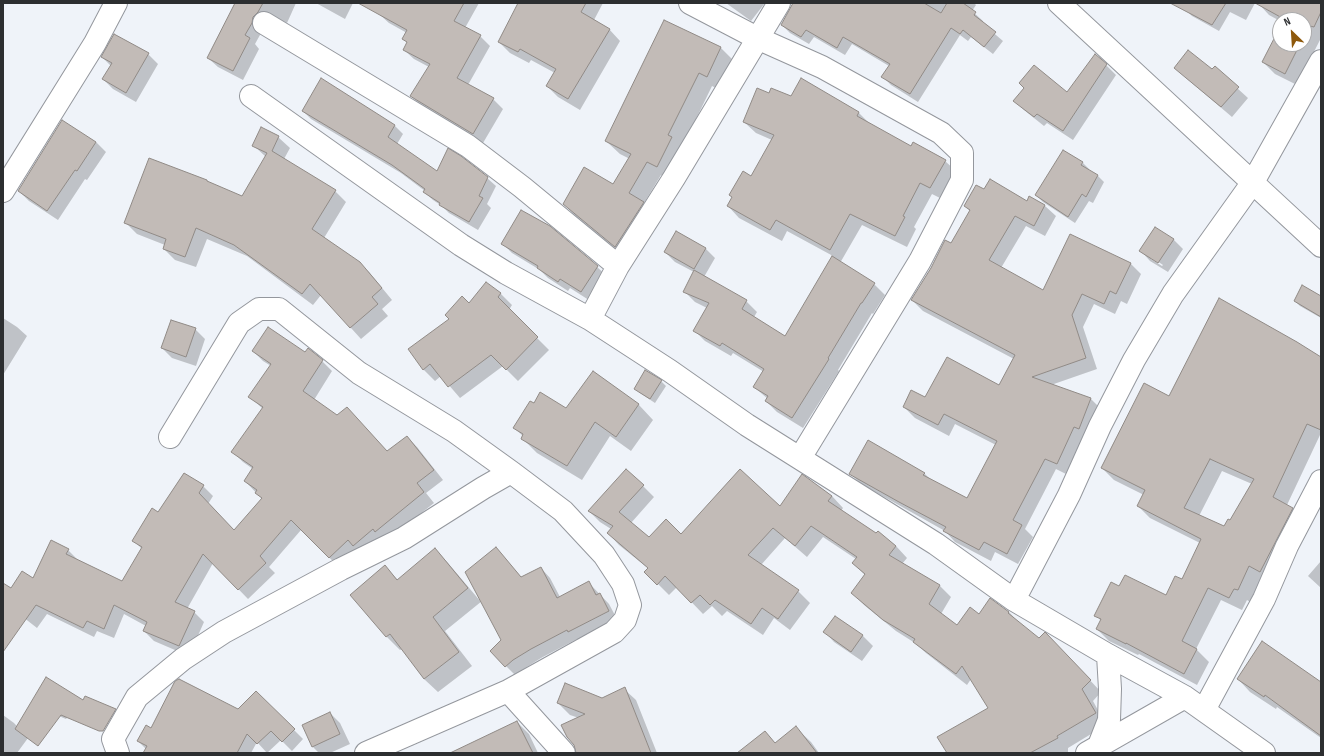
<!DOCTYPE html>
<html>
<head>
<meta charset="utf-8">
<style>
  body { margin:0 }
  #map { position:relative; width:1324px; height:756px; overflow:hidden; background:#eff3f9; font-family:"Sofia Sans Condensed",sans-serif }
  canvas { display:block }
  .frame { position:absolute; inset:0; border:4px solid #2c2e30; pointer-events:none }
  .north { position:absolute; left:1272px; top:12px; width:40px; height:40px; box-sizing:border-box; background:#fff; border:1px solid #ababac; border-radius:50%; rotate:335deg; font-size:11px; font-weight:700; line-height:16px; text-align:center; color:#2c2e30 }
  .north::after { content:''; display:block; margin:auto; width:14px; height:18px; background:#8e590c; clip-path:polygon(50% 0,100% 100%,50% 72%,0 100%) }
</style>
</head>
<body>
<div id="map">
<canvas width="1324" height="756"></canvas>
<div class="frame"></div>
<div class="north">N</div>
</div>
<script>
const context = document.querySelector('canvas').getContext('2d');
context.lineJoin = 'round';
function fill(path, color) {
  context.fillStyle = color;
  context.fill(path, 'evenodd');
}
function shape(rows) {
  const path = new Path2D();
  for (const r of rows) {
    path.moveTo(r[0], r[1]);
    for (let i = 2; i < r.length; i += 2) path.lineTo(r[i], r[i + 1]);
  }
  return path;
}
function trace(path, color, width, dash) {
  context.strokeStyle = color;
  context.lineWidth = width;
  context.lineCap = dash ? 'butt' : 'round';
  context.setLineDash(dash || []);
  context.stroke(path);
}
fill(shape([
  [236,3,296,3,287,23,271,15,255,44,259,49,243,80,218,67,208,58],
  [316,3,353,3,345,19],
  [364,3,479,3,465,28,480,36,490,46,468,85,493,99,503,109,483,143,421,106,411,96,429,67,414,59,404,50,408,43,403,39,407,33,389,23,379,14],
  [519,3,603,3,594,20,609,29,620,41,580,110,558,97,547,86,555,73,531,60,529,63,510,53,499,42],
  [726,3,765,3,751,21],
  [794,3,974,3,976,5,972,11,983,21,982,23,1003,41,993,54,971,37,968,41,960,35,918,102,891,85,883,77,889,66,852,44,845,55,814,37,809,44,790,33,782,25],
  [1184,3,1255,3,1246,20,1230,12,1219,31,1192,16,1186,10],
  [1258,3,1321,3,1321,38,1297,85,1275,74,1263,62,1280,29,1280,44,1304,44,1304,20,1280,21,1269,15],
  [721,48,734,61,720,90,712,86,682,148,670,180,661,175,644,203,657,216,629,260,577,218,564,204,613,185,630,159,620,154,606,141],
  [148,54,158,64,136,102,113,89,103,79,111,66,102,57],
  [1106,65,1116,75,1073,140,1047,123,1044,126,1024,110,1015,101,1068,94],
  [1215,68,1248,98,1232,117,1185,77,1213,70],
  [322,80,395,126,403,134,397,144,437,173,487,178,496,186,487,204,491,208,478,230,449,213,442,206,433,200,424,192,425,191,401,173,311,119,303,111],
  [802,80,859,113,870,124,911,148,945,161,957,172,942,199,932,194,914,227,916,229,907,247,862,225,840,263,874,284,885,295,873,314,872,313,838,370,839,371,803,428,777,412,766,401,768,399,754,387,764,372,733,353,731,356,705,341,694,330,707,308,695,302,684,291,694,272,675,262,665,252,705,248,715,258,704,277,746,301,757,312,754,317,786,337,833,256,787,231,782,241,739,218,728,206,752,177,772,140,756,133,744,122,769,94,791,97],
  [278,137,290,148,284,159,335,191,346,202,324,238,369,272,392,300,382,309,388,316,361,339,321,295,313,305,247,256,207,239,196,267,175,260,164,249,165,245,137,234,126,223,207,181,210,184,242,198,266,157,253,145],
  [96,142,106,152,87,180,85,179,58,220,29,201,19,191],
  [1083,163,1089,169,1089,171,1098,176,1104,182,1093,203,1089,201,1075,223,1043,202,1036,195],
  [985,191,1045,206,1056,216,1045,236,1026,226,1001,268,1044,292,1130,263,1141,274,1127,304,1121,301,1115,314,1094,304,1083,327,1097,369,1051,385,1091,399,1102,410,1068,475,1056,469,1025,529,1033,537,1018,564,995,552,991,561,955,542,945,531,861,484,850,473,924,473,930,479,968,499,996,445,955,424,949,436,915,418,904,407,926,399,1000,386,1014,359,923,311,912,300,952,244,971,212,965,206],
  [1173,239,1183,249,1168,272,1150,261,1141,251],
  [1151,257,1163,265,1162,266,1151,259],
  [502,243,597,267,607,276,592,302,570,288,568,291,548,278,540,270,512,253],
  [486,283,501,294,512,305,509,310,549,350,518,381,503,366,460,398,441,376,435,381,423,369,469,304],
  [1321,297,1321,318,1300,306,1295,301],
  [3,318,17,327,27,336,3,375],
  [195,329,205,339,196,366,172,358,162,348],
  [253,351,305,353,322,361,332,371,314,400,387,452,407,437,417,447,443,480,426,493,434,503,386,541,340,568,301,530,269,567,275,573,248,599,213,563,187,609,194,612,204,622,189,656,154,641,144,631,146,626,124,614,114,638,97,631,94,637,47,614,37,628,14,610,3,612,3,584,10,591,33,579,68,550,78,560,123,583,142,549,133,540,159,513,203,486,213,496,208,504,234,531,262,499,245,481,253,469,243,462,233,452,263,409,250,397,271,366,263,361],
  [1321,358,1321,436,1320,435,1287,505,1292,508,1305,521,1262,577,1250,602,1247,600,1242,610,1221,600,1196,649,1209,662,1197,685,1139,654,1138,655,1109,641,1097,629,1101,621,1096,615,1120,587,1166,596,1182,580,1200,543,1150,518,1138,506,1144,495,1114,480,1102,468,1169,398],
  [1222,471,1252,484,1231,521,1225,528,1199,516],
  [594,372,639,405,653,420,631,451,610,436,582,480,537,453,522,438,523,436,514,428,534,404,566,409],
  [661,381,666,386,655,403,640,393,635,388],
  [802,476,832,496,843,508,841,511,876,534,878,532,896,546,907,558,902,564,940,586,951,597,941,614,957,626,979,616,990,600,1009,612,1020,624,1039,639,1059,647,1101,692,1093,701,1106,725,1068,748,1068,753,948,753,990,709,971,679,967,685,926,653,915,643,896,631,864,605,853,593,865,575,853,563,856,559,823,537,807,557,785,538,761,565,798,591,810,603,790,630,774,618,763,635,727,611,722,616,712,606,703,614,677,587,669,595,646,572,649,569,619,545,608,533,611,529,600,522,589,511,643,486,654,497,631,523,650,538,681,535,781,508],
  [435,549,448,563,481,602,496,549,522,578,541,568,550,578,560,597,589,583,609,604,618,621,578,641,577,639,541,658,522,670,516,676,491,651,502,640,482,601,445,631,472,666,438,692,424,679,402,649,400,650,387,637,351,595,385,567,398,580],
  [1321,561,1321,588,1308,576],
  [835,617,863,636,873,646,862,661,834,642,825,632],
  [1238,679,1321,684,1321,738,1277,707,1276,709,1250,692],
  [624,689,636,700,657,753,595,753,579,718,570,715,558,703,602,699],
  [256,692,303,739,292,751,281,740,267,753,257,742,251,753,144,753,146,749,138,741,152,729,238,710],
  [80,701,66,719,37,707],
  [330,713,340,723,350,744,330,753,319,753,313,747],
  [3,715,14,723,28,738,17,753,3,753],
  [517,722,529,734,538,753,454,753],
  [796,728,811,742,819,753,754,753,765,732,776,744]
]), '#0003');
const building = shape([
  [235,3,263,3,258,12,253,17,252,23,245,35,250,38,233,71,207,58,235,3],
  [358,3,464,3,454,21,481,35,457,78,494,98,473,134,410,96,430,64,403,50,407,42,402,39,407,30,358,3],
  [518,3,586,3,581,12,610,29,568,99,546,86,556,69,520,49,518,52,498,42,518,3],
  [793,3,924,3,941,13,947,3,963,3,976,12,974,15,996,32,984,47,963,30,960,34,951,28,910,94,881,77,890,64,843,37,837,48,806,30,801,37,781,25,793,3],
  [1170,3,1226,3,1212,25,1170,3],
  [1255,3,1321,3,1321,12,1314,27,1310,26,1304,37,1304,20,1284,20,1284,19,1255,3],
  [664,20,721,47,707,77,699,73,668,135,672,137,657,167,647,162,629,193,644,202,615,247,563,204,584,167,613,184,631,154,605,141,664,20],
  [1280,27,1280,44,1300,44,1285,74,1262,62,1280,27],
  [114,34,149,53,126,93,102,79,112,63,101,57,114,34],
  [1188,50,1212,69,1215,66,1239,87,1221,107,1174,68,1188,50],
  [1095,54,1107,64,1063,131,1037,114,1034,117,1013,101,1024,88,1019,83,1034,65,1067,92,1095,54],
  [321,78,395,125,388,137,437,171,448,148,461,156,488,177,479,196,483,198,469,222,439,205,440,203,423,192,425,189,392,165,302,111,321,78],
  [801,78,859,112,857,116,911,146,913,142,946,160,930,188,920,183,903,216,905,217,895,236,850,214,830,250,776,220,770,230,727,206,732,197,729,195,743,171,751,176,774,135,743,122,757,88,769,93,771,88,791,96,801,78],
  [62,120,96,142,77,171,75,170,47,211,18,191,62,120],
  [261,127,279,136,272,151,336,190,312,229,360,262,382,288,372,297,378,304,350,328,310,284,302,294,234,245,196,228,185,257,163,249,166,239,124,223,149,158,207,180,207,181,242,196,267,153,252,146,261,127],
  [1063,150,1083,162,1081,165,1098,175,1086,197,1082,194,1068,217,1035,195,1063,150],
  [990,179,1027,201,1029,196,1045,205,1034,226,1015,216,989,260,1043,290,1070,234,1131,263,1116,294,1110,291,1104,304,1082,294,1072,315,1086,358,1032,377,1091,398,1079,429,1074,427,1057,464,1045,459,1013,520,1022,525,1007,554,984,542,979,550,943,531,946,527,899,502,849,474,868,440,925,473,923,475,967,498,997,441,944,414,938,425,903,407,911,390,925,397,947,357,999,385,1015,355,911,300,931,268,945,240,951,243,970,210,964,206,976,185,984,189,990,179],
  [521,210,550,226,598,266,581,292,560,279,558,282,537,268,538,266,501,244,521,210],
  [1155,227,1174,239,1158,263,1139,251,1155,227],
  [676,231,706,248,694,269,664,252,676,231],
  [832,256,875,283,862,303,861,303,828,358,829,359,792,418,765,401,768,396,753,387,764,369,722,343,720,346,693,331,709,303,683,292,694,270,747,300,742,309,785,336,832,256],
  [486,282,501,293,498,297,538,337,506,370,491,355,448,387,430,364,423,370,408,349,449,319,445,315,462,296,469,303,486,282],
  [1302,285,1321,296,1321,317,1294,301,1302,285],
  [1219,298,1297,342,1321,357,1321,430,1307,424,1273,497,1293,508,1260,572,1249,566,1238,590,1234,589,1229,598,1208,588,1182,641,1197,649,1184,674,1126,643,1126,644,1096,629,1101,619,1094,616,1111,582,1119,586,1125,575,1166,595,1175,576,1182,579,1201,539,1137,506,1145,490,1101,468,1144,383,1169,396,1219,298],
  [1210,459,1254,479,1230,520,1228,519,1224,526,1184,508,1210,459],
  [171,320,196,328,186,357,161,348,171,320],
  [268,327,305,352,308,348,323,360,303,391,337,415,347,407,387,451,407,436,434,470,417,483,424,492,375,532,373,529,353,546,348,540,329,558,291,520,260,556,266,563,238,590,203,554,175,602,195,611,179,646,143,631,147,622,114,605,104,629,87,621,83,628,36,605,3,652,3,583,11,588,22,571,33,578,51,540,69,549,66,554,122,581,142,547,132,541,152,508,158,512,184,473,204,485,199,493,234,530,262,498,255,493,257,490,244,481,253,467,231,452,263,407,248,397,271,364,252,351,268,327],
  [645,370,662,380,650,399,634,389,645,370],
  [593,371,639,404,616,437,595,422,567,466,521,439,523,434,513,428,530,401,534,403,540,392,566,408,593,371],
  [626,469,644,485,619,512,649,537,666,519,681,534,740,469,780,506,802,474,832,496,828,501,876,533,878,531,896,546,889,555,940,585,929,604,957,625,970,607,979,614,990,598,1009,612,1008,613,1039,638,1045,632,1047,634,1091,680,1082,689,1096,713,1057,736,1058,738,1030,753,947,753,937,737,988,708,962,666,956,674,913,642,915,639,883,620,851,593,865,574,852,563,857,557,811,526,795,546,773,528,748,555,799,590,778,619,762,608,751,624,715,600,710,605,700,595,691,603,665,576,657,585,644,572,648,568,607,533,613,526,588,511,626,469],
  [496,547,521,577,541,567,557,598,589,581,596,595,600,593,609,611,568,632,567,630,531,649,513,660,505,667,490,651,501,640,465,572,496,547],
  [435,548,468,588,433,617,459,652,424,679,390,634,386,637,350,595,385,565,397,580,435,548],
  [835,616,863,635,851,652,823,632,835,616],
  [1262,641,1321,682,1321,736,1265,695,1264,697,1237,679,1262,641],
  [46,677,83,700,85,696,116,709,103,731,99,731,61,715,38,746,15,729,46,677],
  [179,679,238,709,256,691,295,729,282,742,271,731,257,744,247,734,237,753,143,753,147,746,137,741,146,725,151,728,175,681,179,679],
  [565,683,602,698,625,687,651,753,576,753,574,745,567,737,561,725,585,714,557,703,565,683],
  [330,712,340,734,312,747,302,725,330,712],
  [517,721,533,753,450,753,517,721],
  [796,726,817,753,737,753,765,731,775,743,796,726]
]);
fill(building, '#c2bbb7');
trace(building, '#908a86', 1);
const minor = shape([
  [690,3,757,38,822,67,941,133,962,153,962,180,920,261,800,458],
  [1059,3,1321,246],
  [264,23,468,146,522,187,618,266],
  [251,96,461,245,506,273,590,319,670,371,747,425,936,544,1014,600,1108,655,1185,697,1264,753],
  [3,191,95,43,116,3],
  [590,319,618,266,674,178,779,3],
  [170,437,239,323,259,309,279,309,359,373,454,431,511,472,563,511,604,555,623,584,630,605,625,620,614,632,508,691,366,753],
  [1014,600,1069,495,1100,426,1134,360,1173,294,1253,182,1321,61],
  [508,691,564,753],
  [1204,710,1264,599,1287,546,1321,481],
  [1098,748,1109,720,1110,689,1108,655],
  [118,753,113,739,137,697,183,659,224,632,341,569,404,538,483,488,511,472],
  [1087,753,1185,697]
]);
trace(minor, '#94979d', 24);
trace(minor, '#fff', 22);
</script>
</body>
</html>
